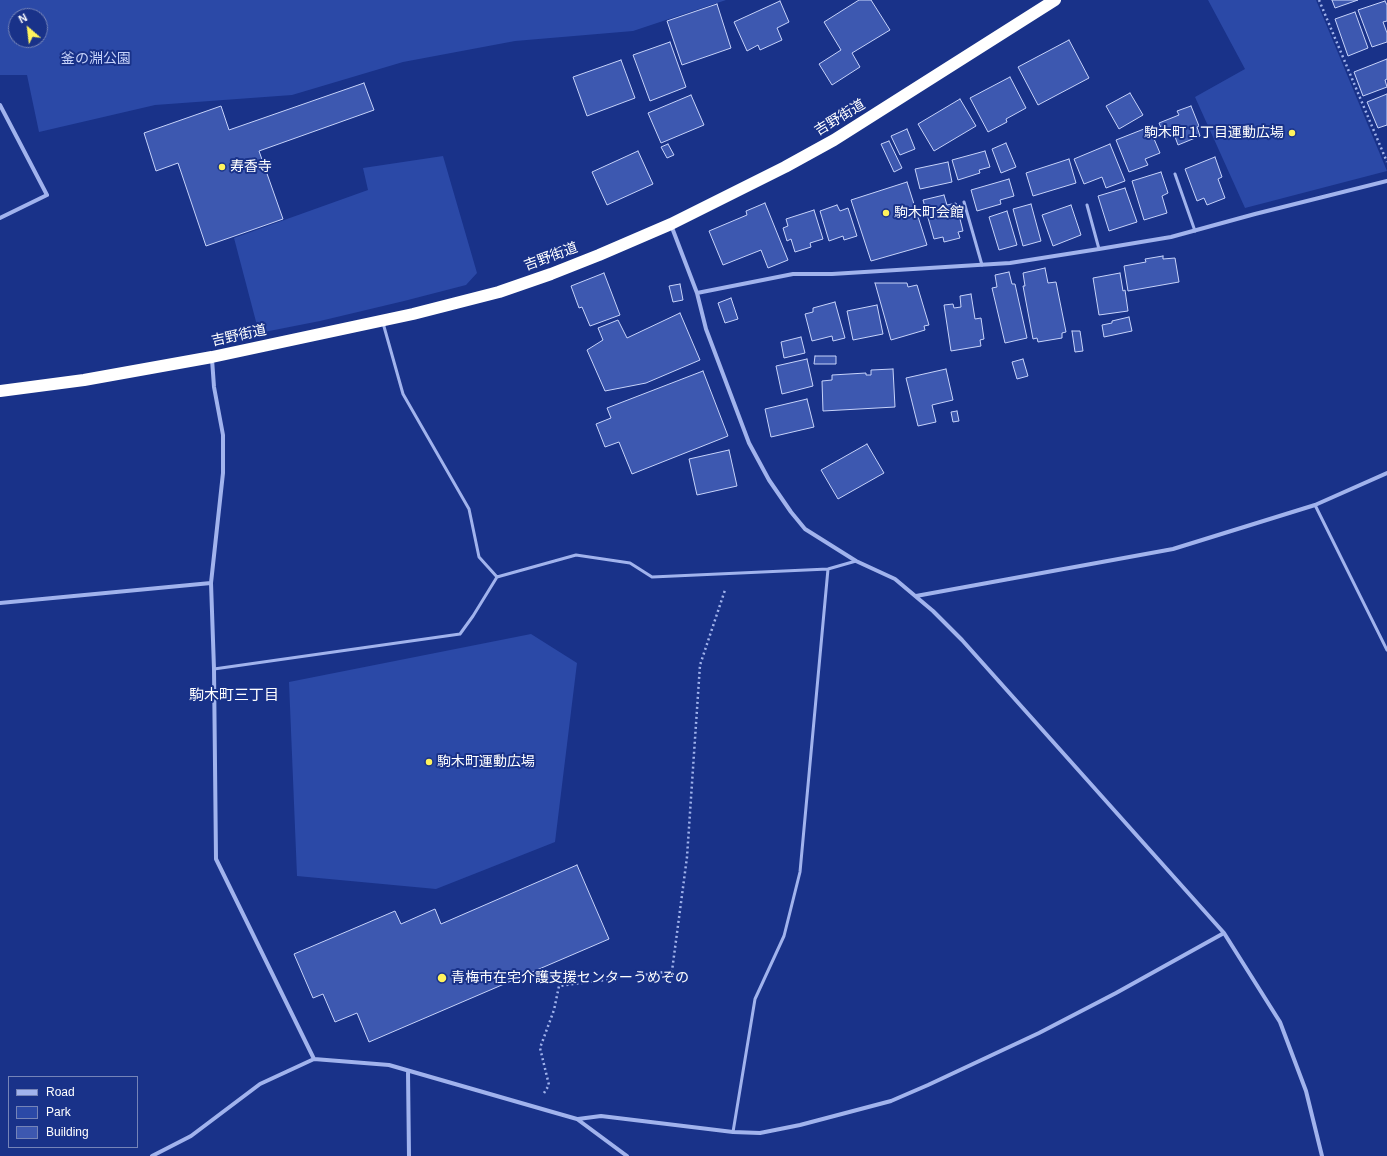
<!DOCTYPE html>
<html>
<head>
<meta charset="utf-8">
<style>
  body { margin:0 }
  #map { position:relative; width:1387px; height:1156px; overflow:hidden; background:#193289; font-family:Arial,sans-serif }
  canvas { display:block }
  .legend { position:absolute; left:8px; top:1076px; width:130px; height:72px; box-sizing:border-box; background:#193289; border:1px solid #7584b8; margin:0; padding:5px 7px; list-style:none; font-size:12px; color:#fff }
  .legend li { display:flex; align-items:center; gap:8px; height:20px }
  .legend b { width:20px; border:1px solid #7584b8 }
  .north { position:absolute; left:8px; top:8px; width:40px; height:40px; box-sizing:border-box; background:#193289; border:1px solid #7584b8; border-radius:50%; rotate:332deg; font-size:11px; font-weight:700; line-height:16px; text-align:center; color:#fff }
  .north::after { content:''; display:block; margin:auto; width:14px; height:18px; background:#fff35d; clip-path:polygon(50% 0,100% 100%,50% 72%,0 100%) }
</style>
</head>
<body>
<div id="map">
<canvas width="1387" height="1156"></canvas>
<ul class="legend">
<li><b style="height:5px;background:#a1b3ed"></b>Road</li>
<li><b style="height:11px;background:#2b49a7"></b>Park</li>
<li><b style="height:11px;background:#3d58b0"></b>Building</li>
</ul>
<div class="north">N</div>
</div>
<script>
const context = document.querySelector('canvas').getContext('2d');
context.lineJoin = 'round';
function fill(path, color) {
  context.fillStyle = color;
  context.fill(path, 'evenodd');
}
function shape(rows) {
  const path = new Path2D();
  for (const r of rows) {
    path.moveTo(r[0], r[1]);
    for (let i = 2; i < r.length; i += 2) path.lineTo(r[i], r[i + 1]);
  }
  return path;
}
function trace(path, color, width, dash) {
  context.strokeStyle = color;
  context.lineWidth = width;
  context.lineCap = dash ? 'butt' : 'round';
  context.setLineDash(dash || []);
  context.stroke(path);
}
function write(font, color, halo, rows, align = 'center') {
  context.font = font + ' Arial,"Noto Sans JP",sans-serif';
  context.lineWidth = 4;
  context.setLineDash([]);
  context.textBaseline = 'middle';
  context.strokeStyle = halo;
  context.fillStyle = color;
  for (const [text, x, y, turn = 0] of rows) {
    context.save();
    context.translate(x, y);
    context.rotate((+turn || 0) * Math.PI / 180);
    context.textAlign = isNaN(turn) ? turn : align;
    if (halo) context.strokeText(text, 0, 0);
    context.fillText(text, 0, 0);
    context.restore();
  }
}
fill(shape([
  [0,0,726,0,633,31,515,41,403,62,292,95,155,105,39,132,27,75,0,75],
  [16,16,40,16,40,40,16,40],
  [1208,0,1316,0,1387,171,1245,208,1195,97,1245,69],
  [443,156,477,273,466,285,404,301,320,321,259,333,234,238,368,190,363,168],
  [531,634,577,663,555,842,436,889,297,876,289,682]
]), '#2b49a7');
const building = shape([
  [859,0,871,0,890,30,852,53,860,67,832,85,819,64,841,50,824,22,859,0],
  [1332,0,1358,0,1335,8,1332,0],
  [780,1,789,22,777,28,782,40,760,50,758,45,747,51,734,22,780,1],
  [1385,1,1387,5,1387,21,1383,22,1387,33,1387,42,1372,47,1358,10,1385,1],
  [717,4,731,48,682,65,667,21,717,4],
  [1355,12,1368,48,1348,56,1335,19,1355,12],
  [1069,40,1089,78,1038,105,1018,67,1069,40],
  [670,42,686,87,650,101,633,55,670,42],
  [1387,59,1387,79,1385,80,1387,87,1363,96,1354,72,1387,59],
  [621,60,635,98,587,116,573,77,621,60],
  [1010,77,1026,108,1006,119,1007,122,988,132,970,98,1010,77],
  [364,83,374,110,259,151,283,219,206,246,178,163,156,171,144,133,221,106,229,130,364,83],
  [1130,93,1143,115,1119,129,1106,106,1130,93],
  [1387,94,1387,125,1378,128,1367,102,1387,94],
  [691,95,704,125,661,143,648,113,691,95],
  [960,99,976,126,934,151,918,124,960,99],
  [1191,106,1199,126,1197,127,1200,136,1178,145,1174,134,1165,138,1159,123,1179,115,1177,111,1191,106],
  [1149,127,1160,153,1145,159,1148,165,1129,172,1116,140,1149,127],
  [907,129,915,149,900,155,891,136,907,129],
  [889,141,902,168,894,172,881,144,889,141],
  [1006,143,1016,167,1001,173,992,149,1006,143],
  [668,144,674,155,667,158,661,147,668,144],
  [1110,144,1125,181,1106,188,1102,177,1084,184,1074,159,1110,144],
  [638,151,653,184,607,205,592,172,638,151],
  [985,151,990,167,979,170,980,173,958,180,952,160,985,151],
  [1215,157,1222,177,1218,179,1225,198,1207,205,1204,198,1197,201,1185,169,1215,157],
  [1069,159,1076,183,1033,196,1026,173,1069,159],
  [948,162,952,182,920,189,915,169,948,162],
  [1161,172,1168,193,1162,196,1167,213,1144,220,1132,181,1161,172],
  [1009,179,1014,196,1000,200,1001,204,977,211,971,190,1009,179],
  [907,182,927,245,871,261,851,200,907,182],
  [1125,188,1137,222,1109,231,1098,196,1125,188],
  [944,195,947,205,956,203,963,231,958,232,960,238,944,242,943,237,934,239,923,200,944,195],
  [765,203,788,260,768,268,761,250,723,265,709,231,747,215,746,211,765,203],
  [1031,204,1041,241,1023,246,1013,209,1031,204],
  [837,205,840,211,848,208,857,236,844,240,843,236,829,241,820,211,837,205],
  [1071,205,1081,235,1053,246,1042,215,1071,205],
  [814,210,823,239,810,243,811,247,795,252,791,239,787,241,783,228,788,226,786,219,814,210],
  [1007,211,1017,245,999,250,989,217,1007,211],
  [1163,256,1163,259,1175,258,1179,282,1128,291,1124,266,1146,262,1145,259,1163,256],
  [1045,268,1048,283,1056,282,1066,332,1062,333,1062,338,1038,342,1037,338,1033,339,1023,286,1025,286,1023,273,1045,268],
  [1009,272,1012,284,1015,284,1027,338,1005,343,992,288,997,287,995,275,1009,272],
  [604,273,620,315,590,326,582,307,579,308,571,286,604,273],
  [1120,273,1123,291,1125,290,1128,311,1099,315,1093,278,1120,273],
  [875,283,907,283,908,287,917,285,929,325,924,326,925,330,891,340,875,283],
  [680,284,683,300,673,302,669,286,680,284],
  [971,294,975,319,981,318,984,339,980,340,981,346,951,351,944,305,953,304,954,308,961,307,960,296,971,294],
  [731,298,738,319,725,323,718,303,731,298],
  [835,302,845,338,833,341,832,336,812,341,805,314,813,312,813,308,835,302],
  [877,305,883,334,853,340,847,311,877,305],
  [680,313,700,360,646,383,605,391,587,350,603,340,598,328,618,320,627,338,680,313],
  [1129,317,1132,331,1104,337,1102,325,1112,323,1112,321,1129,317],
  [1072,331,1080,331,1083,351,1075,352,1072,331],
  [801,337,805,353,784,358,781,342,801,337],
  [815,356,836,356,836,364,814,364,815,356],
  [807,359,813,386,782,394,776,366,807,359],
  [1023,359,1028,376,1017,379,1012,362,1023,359],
  [893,369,895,407,823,411,822,381,832,380,832,375,866,373,866,375,871,375,871,370,893,369],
  [946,369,953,400,932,405,936,422,918,426,906,378,946,369],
  [703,371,728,436,632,474,619,442,605,447,596,424,611,418,607,408,703,371],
  [807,399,814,427,771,437,765,409,807,399],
  [957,411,959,421,953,422,951,412,957,411],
  [867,444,884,473,838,499,821,470,867,444],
  [729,450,737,486,697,495,689,459,729,450],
  [577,865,609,939,369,1042,357,1013,335,1022,323,994,313,998,294,954,395,911,401,924,435,909,441,924,577,865]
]);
fill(building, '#3d58b0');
trace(building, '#c7d3fa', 1);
trace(shape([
  [1319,0,1387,162],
  [544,1093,549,1085,540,1048,554,1010,559,986,672,971,687,857,700,665,725,590]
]), '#a1b3ed', 2.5, [2, 3]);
trace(shape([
  [1175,174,1195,231],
  [964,202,982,265],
  [1087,205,1099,249],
  [383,323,403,394,469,509,479,557,497,577],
  [1315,505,1387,650],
  [214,669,460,634,473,616,497,577,576,555,630,563,652,577,828,569,856,561],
  [733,1132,755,999,784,936,800,872,828,569]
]), '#a1b3ed', 3);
trace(shape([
  [0,105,47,195,0,218],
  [671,225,697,293,706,329,749,443,769,480,791,512,805,529,856,561,895,579,933,611,962,640,1224,933,1280,1022,1306,1091,1322,1156],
  [697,293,793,274,832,274,1010,263,1099,249,1171,237,1255,214,1387,181],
  [212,359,214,387,223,435,223,473,211,583,214,669,216,859,314,1059,389,1065,549,1111,577,1119,627,1156],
  [916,596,1173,549,1315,505,1387,473],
  [0,603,211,583],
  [408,1071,409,1156],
  [578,1119,601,1116,733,1132,760,1133,800,1125,891,1101,928,1085,1039,1033,1116,993,1224,933],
  [152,1156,191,1136,260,1084,314,1059]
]), '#a1b3ed', 4);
trace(shape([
  [0,391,84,380,212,357,413,314,499,292,551,274,599,255,671,224,785,167,834,140,1055,0]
]), '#fff', 12);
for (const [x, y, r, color] of [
  [1292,133,4,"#fff35d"],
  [222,167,4,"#fff35d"],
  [886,213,4,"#fff35d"],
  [429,762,4,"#fff35d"],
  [442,978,5,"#fff35d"]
]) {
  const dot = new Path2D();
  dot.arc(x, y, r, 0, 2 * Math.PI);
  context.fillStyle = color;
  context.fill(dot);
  trace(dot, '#193289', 1.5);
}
write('14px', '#c7d3fa', '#193289', [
  ["釜の淵公園",96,59]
]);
write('14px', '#fff', '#193289', [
  ["吉野街道",840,118,-31],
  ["吉野街道",551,257,-20],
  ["吉野街道",239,336,-12]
]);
write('14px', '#fff', '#193289', [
  ["駒木町１丁目運動広場",1284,133,"right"],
  ["寿香寺",230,167],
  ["駒木町会館",894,213],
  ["駒木町運動広場",437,762],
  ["青梅市在宅介護支援センターうめぞの",451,978]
], 'left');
write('15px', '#fff', '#193289', [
  ["駒木町三丁目",234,696]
]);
</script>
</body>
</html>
